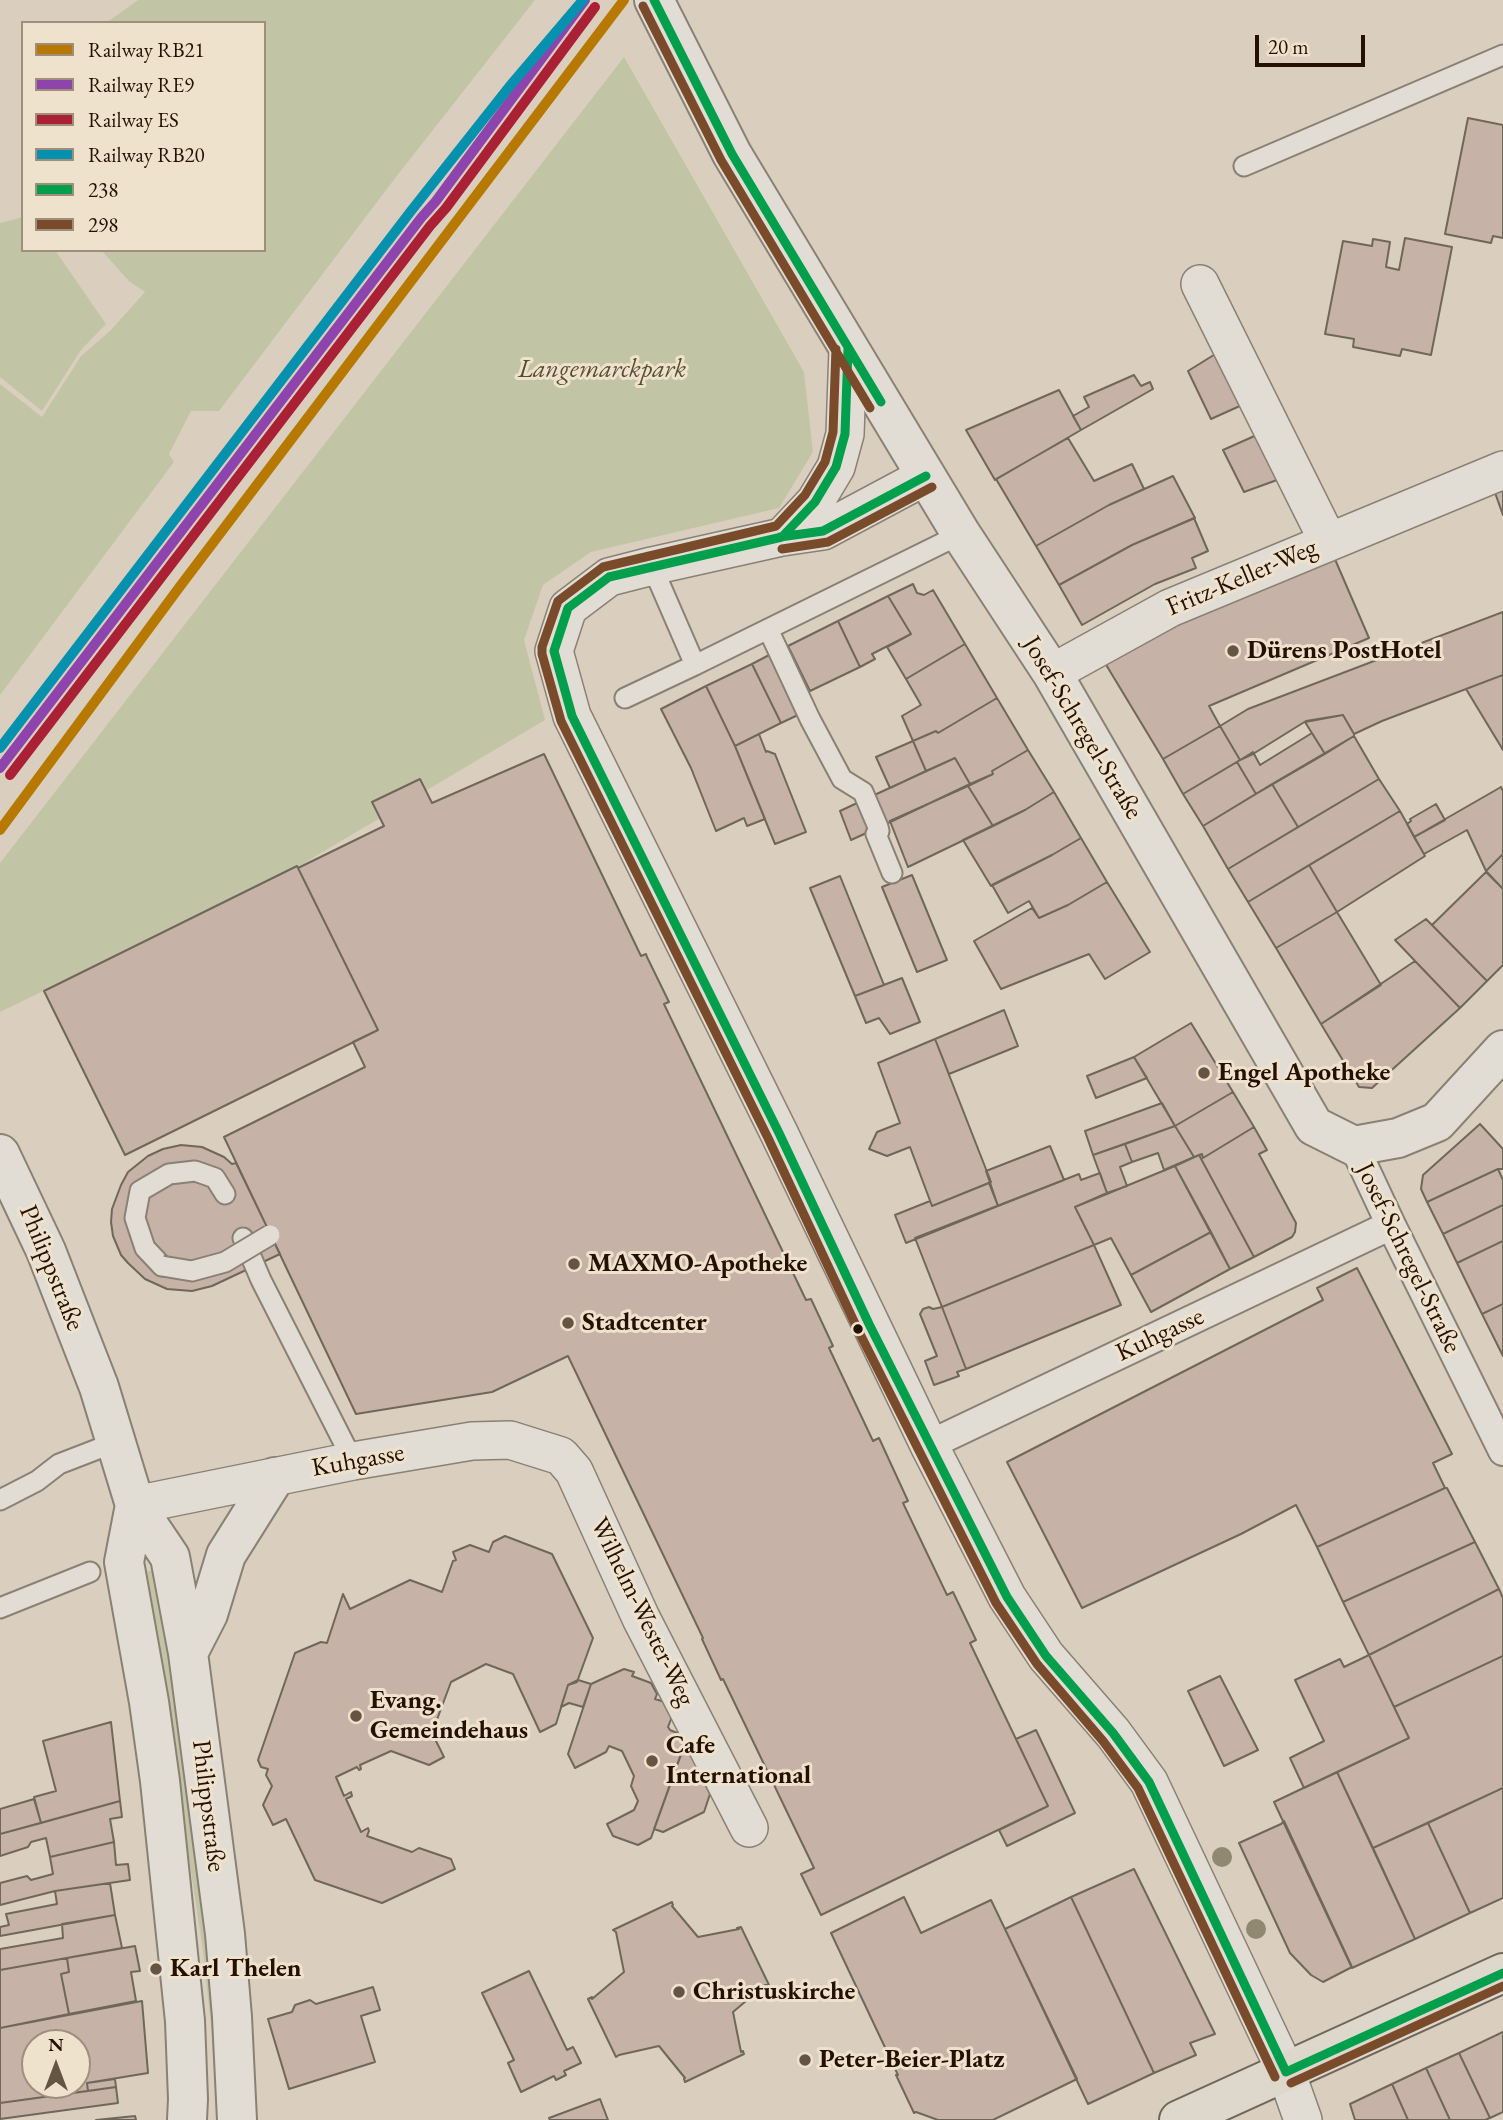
<!DOCTYPE html>
<html>
<head>
<meta charset="utf-8">
<style>
  body { margin:0 }
  #map { position:relative; width:1503px; height:2120px; overflow:hidden; background:#dacfbe; font-family:"EB Garamond",serif }
  canvas { display:block }
  .legend { position:absolute; left:21px; top:21px; width:245px; height:231px; box-sizing:border-box; background:#efe2cd; border:2px solid #9e8e7b; margin:0; padding:9px 12px; list-style:none; font-size:21px; color:#251100 }
  .legend li { display:flex; align-items:center; gap:14px; height:35px }
  .legend b { width:35px; border:2px solid #9e8e7b }
  .north { position:absolute; left:21px; top:2029px; width:70px; height:70px; box-sizing:border-box; background:#efe2cd; border:2px solid #9e8e7b; border-radius:50%; rotate:0deg; font-size:19px; font-weight:700; line-height:28px; text-align:center; color:#251100 }
  .north::after { content:''; display:block; margin:auto; width:24px; height:32px; background:#645442; clip-path:polygon(50% 0,100% 100%,50% 72%,0 100%) }
  .scale { position:absolute; left:1255px; top:35px; width:110px; height:32px; box-sizing:border-box; border:4px solid #251100; border-top:0; padding-left:9px; font-size:21px; line-height:24px; white-space:nowrap; color:#251100; -webkit-text-stroke:5px #efe2cd; paint-order:stroke }
</style>
</head>
<body>
<div id="map">
<canvas width="1503" height="2120"></canvas>
<ul class="legend">
<li><b style="height:9px;background:#b87900"></b>Railway RB21</li>
<li><b style="height:9px;background:#8e44ad"></b>Railway RE9</li>
<li><b style="height:9px;background:#aa2135"></b>Railway ES</li>
<li><b style="height:9px;background:#0692af"></b>Railway RB20</li>
<li><b style="height:9px;background:#029f4d"></b>238</li>
<li><b style="height:9px;background:#7a4b2a"></b>298</li>
</ul>
<div class="north">N</div>
<div class="scale">20 m</div>
</div>
<script>
const context = document.querySelector('canvas').getContext('2d');
context.lineJoin = 'round';
function fill(path, color) {
  context.fillStyle = color;
  context.fill(path, 'evenodd');
}
function shape(rows) {
  const path = new Path2D();
  for (const r of rows) {
    path.moveTo(r[0], r[1]);
    for (let i = 2; i < r.length; i += 2) path.lineTo(r[i], r[i + 1]);
  }
  return path;
}
function trace(path, color, width, dash) {
  context.strokeStyle = color;
  context.lineWidth = width;
  context.lineCap = dash ? 'butt' : 'round';
  context.setLineDash(dash || []);
  context.stroke(path);
}
function write(font, color, halo, rows, align = 'center') {
  context.font = font + ' "EB Garamond",serif';
  context.lineWidth = 6;
  context.setLineDash([]);
  context.textBaseline = 'middle';
  context.strokeStyle = halo;
  context.fillStyle = color;
  for (const [text, x, y, turn = 0] of rows) {
    context.save();
    context.translate(x, y);
    context.rotate((+turn || 0) * Math.PI / 180);
    context.textAlign = isNaN(turn) ? turn : align;
    if (halo) context.strokeText(text, 0, 0);
    context.fillText(text, 0, 0);
    context.restore();
  }
}
fill(shape([
  [138,0,535,0,396,177,219,411,191,411,169,454,174,462,0,695,0,384,42,417,81,356,110,331,145,292,129,281,101,250,264,250,264,23,106,23],
  [624,57,804,372,813,452,779,508,591,552,543,585,524,640,545,720,289,872,0,1012,0,863],
  [23,217,23,250,55,250,106,324,81,350,42,411,0,377,0,223],
  [155,1570,163,1609,213,1966,218,2120,211,2026,203,1951,178,1785,161,1656,147,1571]
]), '#c2c5a5');
const building = shape([
  [1468,118,1503,125,1503,238,1493,236,1491,243,1445,234,1468,118],
  [1405,238,1452,247,1431,355,1402,349,1400,356,1353,347,1354,339,1325,334,1343,241,1372,246,1373,239,1390,242,1386,267,1399,270,1405,238],
  [1217,353,1242,405,1211,419,1188,371,1217,353],
  [1134,375,1141,386,1150,382,1153,389,1081,430,1073,416,1089,407,1084,397,1134,375],
  [1059,390,1081,430,995,480,966,430,1059,390],
  [1259,434,1277,480,1244,492,1223,450,1259,434],
  [1068,438,1094,481,1132,464,1144,489,1109,505,1036,546,996,479,1068,438],
  [1173,476,1195,518,1132,545,1059,585,1036,546,1109,505,1173,476],
  [1503,487,1503,515,1494,490,1503,487],
  [1194,518,1208,551,1192,558,1196,568,1155,584,1082,625,1059,585,1132,545,1194,518],
  [1334,557,1369,638,1209,706,1220,726,1163,759,1105,663,1162,629,1334,557],
  [913,584,917,593,924,595,933,590,965,644,906,679,887,647,911,634,888,596,913,584],
  [888,596,911,634,872,654,875,659,860,667,838,621,888,596],
  [1503,612,1503,675,1382,721,1354,734,1343,715,1306,721,1253,754,1240,760,1220,726,1248,709,1503,612],
  [838,621,860,667,810,691,788,646,838,621],
  [965,644,997,698,938,733,936,731,913,741,902,716,921,705,906,679,965,644],
  [771,654,800,714,781,723,752,664,771,654],
  [752,664,781,723,735,746,706,686,752,664],
  [1503,675,1503,750,1466,689,1503,675],
  [706,686,735,746,765,819,747,826,744,818,716,831,691,768,661,709,706,686],
  [997,698,1028,750,992,771,993,774,970,784,955,758,926,771,913,741,936,731,938,733,997,698],
  [1343,715,1354,734,1354,736,1325,754,1305,722,1343,715],
  [1220,726,1240,760,1183,794,1163,759,1220,726],
  [1312,733,1325,754,1256,794,1237,762,1253,752,1260,765,1312,733],
  [759,734,766,752,767,751,775,754,806,832,775,844,735,746,759,734],
  [1354,736,1379,779,1298,827,1272,784,1354,736],
  [913,741,926,771,890,788,876,757,913,741],
  [1028,750,1054,792,1025,810,993,826,968,786,993,774,992,771,1028,750],
  [544,754,641,956,646,954,647,957,669,1002,664,1004,806,1300,811,1299,833,1346,829,1348,873,1441,879,1438,908,1501,903,1503,947,1595,953,1592,976,1640,970,1643,1048,1806,821,1915,801,1874,814,1868,723,1679,721,1680,702,1639,703,1638,568,1356,492,1392,356,1414,224,1137,365,1067,353,1042,378,1030,298,868,384,826,372,802,420,779,432,803,544,754],
  [955,758,970,784,884,825,870,797,955,758],
  [1237,762,1256,794,1203,826,1183,794,1237,762],
  [1379,779,1400,811,1248,902,1228,869,1379,779],
  [1272,784,1298,827,1228,869,1203,826,1272,784],
  [968,786,993,826,908,867,890,821,968,786],
  [1501,787,1503,791,1503,854,1486,871,1467,830,1424,854,1414,837,1501,787],
  [1054,792,1081,838,1052,855,991,886,963,840,1025,810,1054,792],
  [870,797,884,825,851,840,840,811,870,797],
  [1436,804,1445,820,1414,837,1407,824,1411,821,1410,819,1436,804],
  [1400,811,1425,856,1337,912,1309,865,1400,811],
  [1081,838,1107,882,1068,905,1039,918,1029,901,1008,913,992,885,1052,855,1081,838],
  [1503,854,1503,889,1486,871,1503,854],
  [1309,865,1337,912,1276,948,1248,902,1309,865],
  [297,866,378,1030,125,1155,44,991,297,866],
  [1486,872,1503,889,1503,965,1487,981,1432,925,1486,872],
  [912,875,947,960,917,972,882,887,912,875],
  [840,876,884,985,855,996,810,888,840,876],
  [1107,882,1150,952,1105,979,1089,954,1001,989,974,941,1032,908,1039,918,1068,905,1107,882],
  [1337,912,1381,985,1321,1024,1276,948,1337,912],
  [1426,919,1487,981,1460,1008,1395,940,1426,919],
  [1415,961,1460,1008,1372,1088,1359,1087,1321,1024,1415,961],
  [902,978,920,1022,890,1034,879,1018,866,1023,855,996,902,978],
  [1004,1010,1018,1046,949,1074,935,1039,1004,1010],
  [1191,1023,1233,1092,1175,1126,1134,1057,1191,1023],
  [935,1039,991,1182,932,1206,910,1147,887,1156,869,1149,877,1132,900,1123,878,1063,935,1039],
  [1134,1057,1147,1078,1096,1098,1087,1076,1134,1057],
  [1233,1092,1254,1127,1203,1158,1202,1154,1194,1157,1175,1126,1233,1092],
  [1162,1103,1175,1126,1093,1155,1085,1131,1162,1103],
  [1480,1124,1503,1149,1503,1169,1498,1169,1427,1202,1421,1189,1423,1175,1480,1124],
  [1175,1126,1194,1157,1164,1170,1158,1153,1132,1162,1125,1144,1175,1126],
  [1254,1127,1267,1150,1259,1154,1296,1223,1295,1232,1292,1237,1254,1257,1199,1155,1202,1154,1203,1158,1254,1127],
  [1125,1144,1132,1162,1120,1167,1127,1186,1107,1193,1093,1155,1125,1144],
  [181,1145,202,1147,224,1157,232,1164,236,1163,280,1254,212,1286,192,1291,167,1289,145,1279,128,1263,121,1255,113,1236,111,1222,112,1209,121,1185,128,1172,148,1156,163,1149,181,1145],
  [1050,1146,1064,1180,998,1206,986,1171,1050,1146],
  [1199,1155,1254,1257,1230,1269,1175,1166,1199,1155],
  [1175,1166,1211,1232,1131,1275,1111,1238,1094,1245,1075,1207,1175,1166],
  [1498,1169,1503,1180,1503,1205,1443,1234,1427,1202,1498,1169],
  [1100,1173,1107,1193,1075,1207,1094,1245,942,1307,915,1238,1079,1174,1081,1180,1100,1173],
  [989,1183,998,1206,906,1243,895,1215,930,1201,932,1206,989,1183],
  [1503,1205,1503,1241,1457,1263,1443,1234,1503,1205],
  [1211,1232,1230,1269,1151,1312,1131,1275,1211,1232],
  [1503,1241,1503,1304,1482,1314,1457,1263,1503,1241],
  [1094,1245,1121,1305,966,1369,942,1307,1094,1245],
  [1357,1268,1452,1454,1433,1463,1445,1488,1317,1547,1296,1505,1241,1534,1082,1608,1007,1462,1323,1300,1317,1288,1357,1268],
  [1503,1304,1503,1356,1482,1314,1503,1304],
  [929,1307,933,1309,942,1307,966,1369,957,1372,959,1376,934,1385,925,1361,937,1356,920,1314,923,1309,929,1307],
  [1445,1488,1447,1488,1475,1542,1343,1602,1317,1547,1445,1488],
  [505,1536,552,1554,593,1638,577,1682,568,1685,556,1724,540,1732,513,1674,486,1664,451,1682,432,1733,444,1757,429,1765,391,1751,360,1765,361,1769,359,1770,357,1767,336,1777,344,1796,351,1792,352,1796,346,1799,361,1832,368,1828,369,1831,367,1836,412,1852,419,1848,451,1859,455,1869,382,1903,315,1880,286,1819,273,1825,263,1805,272,1786,266,1775,268,1769,261,1767,258,1760,295,1653,321,1642,327,1643,343,1594,350,1609,410,1580,442,1592,453,1561,456,1560,453,1552,470,1545,489,1552,493,1542,505,1536],
  [1475,1542,1499,1589,1369,1655,1343,1602,1475,1542],
  [1499,1589,1503,1598,1503,1656,1394,1707,1369,1655,1499,1589],
  [1369,1655,1409,1738,1304,1788,1290,1758,1324,1741,1295,1680,1340,1659,1344,1667,1369,1655],
  [1503,1656,1503,1788,1373,1848,1337,1772,1409,1738,1394,1707,1503,1656],
  [624,1669,634,1672,632,1676,651,1683,657,1694,655,1699,668,1703,673,1714,668,1727,670,1730,682,1735,686,1741,651,1838,638,1845,613,1836,607,1824,634,1810,638,1801,631,1786,634,1776,622,1751,609,1746,606,1752,575,1768,568,1754,591,1684,624,1669],
  [1220,1676,1258,1750,1224,1766,1188,1691,1220,1676],
  [578,1680,591,1684,583,1707,569,1703,561,1707,568,1685,578,1680],
  [111,1722,120,1801,41,1823,34,1797,56,1791,43,1741,111,1722],
  [1036,1730,1075,1813,1007,1846,999,1830,1048,1806,1016,1739,1036,1730],
  [682,1751,691,1754,710,1794,704,1812,663,1832,654,1829,682,1751],
  [1337,1772,1415,1939,1352,1968,1274,1802,1337,1772],
  [1503,1788,1503,1898,1470,1913,1428,1823,1503,1788],
  [34,1799,41,1823,0,1834,0,1809,34,1799],
  [120,1801,122,1817,110,1819,114,1842,50,1857,46,1838,31,1842,28,1847,0,1856,0,1834,120,1801],
  [1284,1821,1352,1967,1323,1982,1311,1975,1290,1953,1239,1843,1281,1824,1284,1821],
  [1428,1823,1470,1913,1415,1939,1373,1848,1428,1823],
  [114,1842,116,1865,128,1864,130,1880,55,1891,0,1905,0,1883,27,1876,31,1880,53,1874,50,1857,114,1842],
  [1134,1869,1215,2034,1190,2043,1196,2055,1154,2073,1071,1897,1134,1869],
  [110,1883,115,1915,0,1936,0,1927,9,1925,6,1914,57,1904,55,1891,110,1883],
  [904,1897,921,1933,991,1900,1077,2079,993,2120,938,2120,916,2112,914,2113,896,2075,898,2075,831,1933,904,1897],
  [1071,1897,1154,2073,1088,2104,1005,1929,1071,1897],
  [672,1902,673,1905,672,1906,698,1937,739,1929,737,1928,741,1927,769,1985,765,1985,733,2012,741,2052,743,2051,744,2054,685,2082,684,2079,685,2078,659,2046,619,2055,616,2057,588,1999,592,1997,592,1999,624,1972,616,1932,613,1930,672,1902],
  [115,1915,122,1948,0,1970,0,1949,63,1938,62,1924,115,1915],
  [135,1946,140,1971,131,1972,136,2001,69,2014,61,1974,69,1972,67,1958,135,1946],
  [67,1958,69,1972,61,1974,69,2014,0,2028,0,1970,67,1958],
  [529,1971,567,2050,573,2047,581,2063,564,2071,566,2075,556,2080,554,2076,521,2092,508,2063,514,2060,482,1993,529,1971],
  [373,1987,380,2010,361,2016,375,2062,289,2089,268,2019,292,2012,295,2005,310,2000,316,2004,373,1987],
  [142,2001,148,2073,87,2083,88,2091,0,2103,0,2028,142,2001],
  [35,2043,77,2043,77,2085,35,2085,35,2043],
  [1503,2032,1503,2112,1490,2118,1459,2053,1503,2032],
  [1459,2053,1490,2118,1485,2120,1450,2120,1426,2068,1459,2053],
  [1426,2068,1450,2120,1408,2120,1392,2084,1426,2068],
  [115,2079,116,2087,88,2091,87,2083,115,2079],
  [1392,2084,1408,2120,1355,2120,1350,2104,1392,2084],
  [116,2087,118,2103,0,2119,0,2103,116,2087],
  [600,2099,608,2120,550,2120,549,2118,600,2099],
  [135,2116,136,2120,96,2120,135,2116]
]);
fill(building, '#c6b2a7');
trace(building, '#70675c', 2);
const service = shape([
  [1244,166,1503,55],
  [652,566,695,665,961,534],
  [768,629,810,719,842,779,863,792,878,827,879,831,876,834,892,873],
  [625,698,695,665],
  [243,1238,261,1280,353,1461],
  [162,1266,145,1248,135,1218,140,1191,169,1174,195,1171,215,1178,225,1194],
  [0,1500,37,1481,59,1464,116,1442],
  [0,1608,90,1572]
]);
const pedestrian = shape([
  [1354,1146,1391,1225,1503,1451],
  [929,1445,1391,1225]
]);
const minor = shape([
  [1200,284,1328,541],
  [926,476,823,531,782,537,652,566,609,577,568,608,554,651,572,716,779,1133,929,1445,1007,1597,1046,1656,1113,1733,1149,1782,1286,2072,1303,2120],
  [782,537,815,502,836,467,845,434,848,349],
  [1052,673,1170,608,1503,470],
  [135,1505,353,1461,472,1441,510,1440,561,1456,574,1471,641,1618,749,1828]
]);
const tertiary = shape([
  [654,0,732,154,961,534,1052,673,1314,1126,1354,1146,1398,1138,1437,1122,1503,1050],
  [0,1154,46,1251,99,1387,135,1505,170,1557,188,1653,225,1934,232,2017,237,2120],
  [135,1505,124,1562,149,1702,160,1781,185,2021,188,2099,187,2120],
  [188,1653,208,1614,226,1555,275,1477]
]);
const primary = shape([
  [1179,2120,1503,1973]
]);
trace(service, '#8a8175', 23);
trace(pedestrian, '#8a8175', 32);
trace(minor, '#8a8175', 40);
trace(tertiary, '#8a8175', 42);
trace(primary, '#70675c', 42);
trace(service, '#e2ddd4', 19);
trace(pedestrian, '#e2ddd4', 28);
trace(minor, '#e2ddd4', 37);
trace(tertiary, '#e2ddd4', 38);
trace(primary, '#ddd7cc', 38);
const serviceBridge = shape([
  [162,1266,192,1271,225,1262,270,1235]
]);
trace(serviceBridge, '#8a8175', 23, []);
trace(serviceBridge, '#e2ddd4', 19);
trace(shape([
  [654,0,732,154,881,402],
  [848,349,845,434,836,467,815,502,782,537,609,577,568,608,554,651,572,716,779,1133,869,1324,1007,1597,1046,1656,1113,1733,1149,1782,1286,2072],
  [780,537,823,531,926,476],
  [1286,2072,1503,1973]
]), '#029f4d', 9);
trace(shape([
  [643,6,721,160,870,408],
  [836,349,833,432,825,462,805,495,776,526,603,567,558,601,542,647,542,654,561,721,768,1138,858,1330,996,1603,1037,1664,1103,1741,1138,1788,1275,2077],
  [782,549,828,542,932,487],
  [1291,2083,1503,1986]
]), '#7a4b2a', 9);
trace(shape([
  [0,830,181,585,624,0]
]), '#b87900', 10);
trace(shape([
  [0,768,421,218,436,201,585,0]
]), '#8e44ad', 10);
trace(shape([
  [10,775,430,226,446,208,595,7]
]), '#aa2135', 10);
trace(shape([
  [0,748,411,211,509,87,583,0]
]), '#0692af', 10);
context.fillStyle = '#918871';
for (const [x, y] of [
  [1222,1857],
  [1256,1929]
]) {
  context.beginPath();
  context.arc(x, y, 10, 0, 2 * Math.PI);
  context.fill();
}
for (const [x, y, r, color] of [
  [1233,651,7,"#645442"],
  [1204,1073,7,"#645442"],
  [574,1264,7,"#645442"],
  [568,1323,7,"#645442"],
  [858,1329,6,"#251100"],
  [356,1716,7,"#645442"],
  [652,1761,7,"#645442"],
  [156,1969,7,"#645442"],
  [679,1992,7,"#645442"],
  [805,2060,7,"#645442"]
]) {
  const dot = new Path2D();
  dot.arc(x, y, r, 0, 2 * Math.PI);
  context.fillStyle = color;
  context.fill(dot);
  trace(dot, '#efe2cd', 2.5);
}
write('italic 26px', '#554d32', '#efe2cd', [
  ["Langemarckpark",602,370]
]);
write('26px', '#251100', '#efe2cd', [
  ["Fritz-Keller-Weg",1242,578,-23],
  ["Josef-Schregel-Straße",1082,728,59],
  ["Josef-Schregel-Straße",1408,1258,64],
  ["Philippstraße",51,1268,68],
  ["Kuhgasse",1160,1335,-25],
  ["Kuhgasse",358,1461,-10],
  ["Wilhelm-Wester-Weg",642,1612,64],
  ["Philippstraße",208,1806,83]
]);
write('bold 26px', '#251100', '#efe2cd', [
  ["Dürens PostHotel",1247,651],
  ["Engel Apotheke",1218,1073],
  ["MAXMO-Apotheke",588,1264],
  ["Stadtcenter",582,1323],
  ["Evang.",370,1701],
  ["Gemeindehaus",370,1731],
  ["Cafe",666,1746],
  ["International",666,1776],
  ["Karl Thelen",170,1969],
  ["Christuskirche",693,1992],
  ["Peter-Beier-Platz",819,2060]
], 'left');
</script>
</body>
</html>
